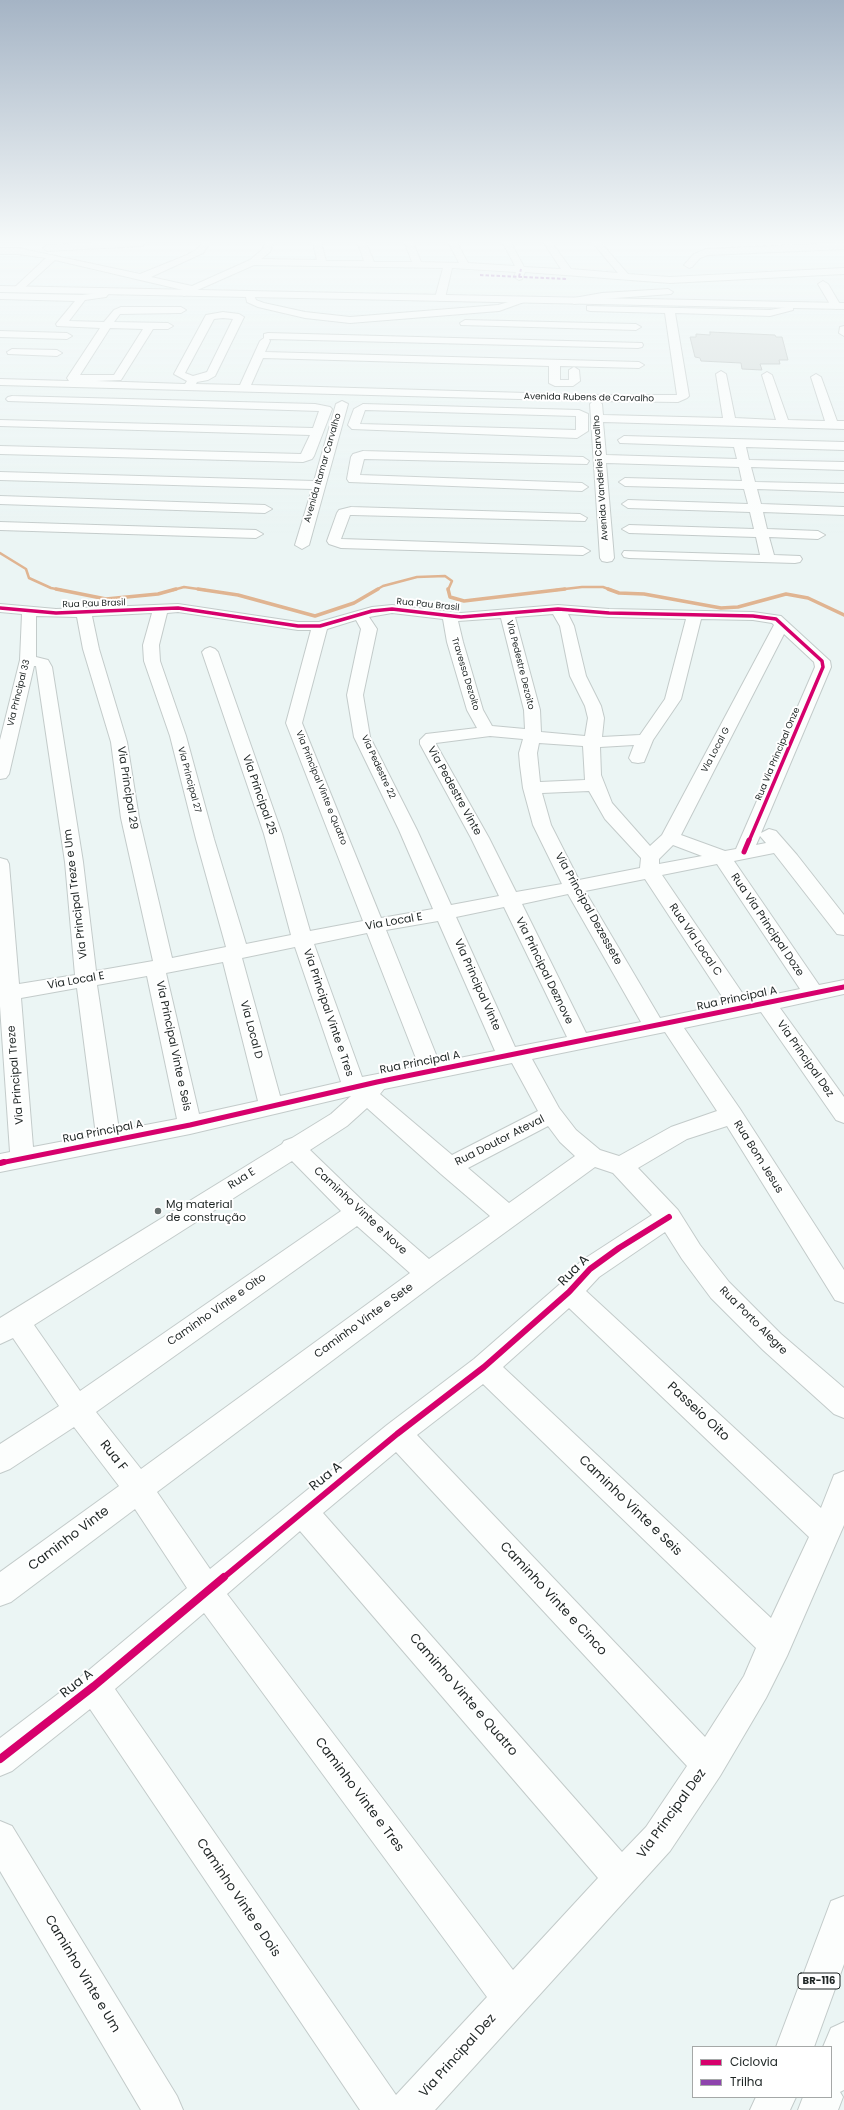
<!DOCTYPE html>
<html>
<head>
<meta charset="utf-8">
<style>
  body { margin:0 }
  #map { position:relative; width:844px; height:2110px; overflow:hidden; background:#ebf5f4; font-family:Poppins,sans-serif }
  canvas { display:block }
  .legend { position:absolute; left:692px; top:2046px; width:140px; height:52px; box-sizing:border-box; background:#fff; border:1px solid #a5a8a7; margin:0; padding:5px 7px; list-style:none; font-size:12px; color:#1e2524 }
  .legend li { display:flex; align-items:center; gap:8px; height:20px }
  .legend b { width:20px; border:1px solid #a5a8a7 }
</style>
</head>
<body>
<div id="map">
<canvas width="844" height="2110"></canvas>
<ul class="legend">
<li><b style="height:5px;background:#d6006c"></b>Ciclovia</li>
<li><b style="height:5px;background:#8e44ad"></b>Trilha</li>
</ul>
</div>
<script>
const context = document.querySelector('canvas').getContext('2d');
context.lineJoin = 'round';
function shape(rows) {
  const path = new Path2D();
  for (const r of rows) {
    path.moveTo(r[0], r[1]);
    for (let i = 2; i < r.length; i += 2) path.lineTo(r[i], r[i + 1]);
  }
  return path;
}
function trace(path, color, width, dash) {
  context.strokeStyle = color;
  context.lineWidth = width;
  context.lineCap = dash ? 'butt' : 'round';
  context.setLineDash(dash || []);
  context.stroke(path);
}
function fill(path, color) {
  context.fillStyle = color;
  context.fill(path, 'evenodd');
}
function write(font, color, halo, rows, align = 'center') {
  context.font = font + ' Poppins,sans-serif';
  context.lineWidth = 4;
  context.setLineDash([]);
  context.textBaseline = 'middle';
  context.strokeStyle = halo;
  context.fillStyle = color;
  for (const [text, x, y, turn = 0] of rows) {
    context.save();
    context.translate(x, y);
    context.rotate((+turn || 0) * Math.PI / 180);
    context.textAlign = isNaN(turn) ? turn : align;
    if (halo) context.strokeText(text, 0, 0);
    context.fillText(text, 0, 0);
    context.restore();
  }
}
trace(shape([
  [0,553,26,569,29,578,51,588,61,590],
  [173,590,184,587,205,590],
  [376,590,383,586,417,577,445,576,452,581,448,590],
  [556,590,582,587,603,587,611,590]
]), '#e0b491', 2.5);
trace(shape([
  [56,589,106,599,158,594,176,589],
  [198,589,238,595,315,616,354,603,378,589],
  [448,589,450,597,464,601,565,589],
  [608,589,619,593,644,594,721,608,738,607,786,594,808,598,844,615]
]), '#e0b491', 3.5);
const building = shape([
  [710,332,775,335,776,337,782,337,788,360,779,360,780,364,760,364,762,370,742,369,741,363,701,361,700,358,695,357,690,337,696,337,696,334,710,335,710,332]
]);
fill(building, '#d4dcdb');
trace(building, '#b8c0bf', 1);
const minor = shape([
  [99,243,146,243,142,246,47,251,43,248,47,245,99,243],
  [202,243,210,243,203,253,151,277,192,286,250,260,263,249,265,243,273,243,270,252,261,259,317,260,313,243,321,243,326,261,364,261,358,243,366,243,374,262,412,262,405,243,413,243,421,262,459,263,449,243,457,243,468,263,515,266,503,243,511,243,524,267,561,269,544,243,552,243,571,269,618,273,593,243,601,243,628,274,670,277,844,268,844,274,670,283,525,272,522,279,519,280,514,277,516,272,452,268,445,298,440,301,435,298,443,268,254,265,184,296,179,293,183,290,55,260,21,291,18,292,13,289,15,287,46,258,18,254,0,254,0,248,18,248,140,274,187,255,197,249,202,243],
  [844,243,844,249,708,255,700,258,692,267,689,268,684,265,694,254,706,249,844,243],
  [823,281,828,284,841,306,839,308,836,309,831,306,818,284,823,281],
  [106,288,111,291,106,297,85,300,69,321,104,322,114,310,121,307,181,307,186,310,181,313,120,314,114,322,168,323,173,326,168,329,153,329,121,380,96,381,185,384,187,381,174,374,206,315,223,312,239,314,244,317,215,376,208,380,197,382,196,384,240,385,260,341,264,338,264,334,268,333,642,343,643,345,642,347,638,348,269,339,270,341,265,352,639,362,644,365,639,368,560,366,560,380,569,380,569,370,574,367,579,370,580,381,573,386,555,386,549,383,549,366,263,358,251,385,596,395,677,395,665,313,590,311,587,310,587,306,770,310,793,306,793,310,770,316,675,313,689,396,687,398,678,402,599,401,602,404,603,415,723,418,716,374,721,371,726,374,735,418,776,420,762,375,767,372,772,375,788,420,825,421,811,377,816,374,821,377,837,421,844,421,844,429,603,422,606,455,737,459,734,447,620,443,618,440,624,436,844,442,844,450,746,447,749,460,844,462,844,470,751,467,755,482,844,484,844,492,757,489,761,504,844,507,844,515,763,512,767,529,818,531,825,535,818,539,769,537,774,555,800,556,802,559,800,562,795,563,629,558,624,557,622,554,624,551,760,555,756,537,629,533,622,529,629,525,754,529,750,512,628,508,622,504,628,500,748,504,744,489,625,486,619,482,625,478,742,481,739,467,606,463,614,558,612,561,607,562,602,561,600,558,590,404,593,401,0,385,0,379,69,381,67,378,100,328,57,326,56,324,75,301,0,299,0,293,82,295,100,293,106,288],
  [223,318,233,319,207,372,193,376,185,373,214,319,223,318],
  [110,328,143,329,114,375,80,375,110,328],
  [668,289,673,292,671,294,602,299,574,304,569,301,574,298,602,293,668,289],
  [251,294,254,295,256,300,264,303,305,312,350,317,498,305,519,299,524,302,499,311,350,323,305,318,258,307,247,302,246,297,251,294],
  [465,320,636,324,641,327,636,330,461,325,460,323,465,320],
  [844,326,844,336,839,333,840,327,844,326],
  [0,331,67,333,72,336,67,339,0,337,0,331],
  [12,349,57,350,62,353,57,356,8,354,7,352,12,349],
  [12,396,315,404,330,407,332,409,314,456,312,459,303,462,0,454,0,446,301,454,310,435,0,426,0,420,313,428,319,411,8,401,6,399,8,397,12,396],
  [342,401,348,404,309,545,302,549,295,545,312,489,0,480,0,472,314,481,336,404,342,401],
  [363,404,579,410,588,414,588,431,577,438,352,429,348,425,354,409,363,404],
  [365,410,576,416,576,430,360,424,365,410],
  [363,451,583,457,589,461,587,464,364,459,360,475,582,483,588,487,582,491,349,482,347,479,351,457,353,454,363,451],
  [0,496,265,505,272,509,265,513,0,504,0,496],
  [351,507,580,514,587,518,585,521,352,515,350,515,341,539,583,547,590,551,583,555,341,548,329,544,327,541,337,513,339,510,351,507],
  [0,522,256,530,263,534,256,538,0,530,0,522],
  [0,604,56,609,178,604,298,622,319,622,372,607,392,605,461,613,558,605,609,609,753,612,781,616,830,661,831,667,761,833,769,829,776,831,797,855,844,915,844,935,837,934,774,853,734,861,819,985,844,980,844,994,780,1008,844,1097,844,1123,836,1120,761,1012,684,1028,740,1109,844,1270,844,1303,835,1300,727,1126,687,1139,638,1168,678,1210,700,1245,729,1282,781,1334,844,1388,844,1418,834,1414,763,1350,711,1298,682,1259,665,1232,599,1277,586,1291,821,1508,834,1475,844,1471,844,1525,787,1656,766,1698,720,1776,670,1851,435,2110,360,2110,90,1709,12,1771,0,1776,0,1738,83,1675,187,1588,135,1509,11,1602,0,1606,0,1572,119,1486,74,1427,10,1469,0,1473,0,1444,59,1406,13,1338,0,1344,0,1318,282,1144,284,1141,292,1138,331,1114,351,1096,190,1134,0,1172,0,1154,10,1152,0,1006,0,858,7,860,9,864,19,984,75,975,65,862,36,666,34,666,9,774,6,778,0,779,0,740,20,660,22,614,0,612,0,604],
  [178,612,298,630,311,630,286,723,363,921,310,931,282,834,218,652,215,649,210,647,205,649,202,652,264,834,291,935,246,944,214,839,186,736,160,661,159,645,167,613,178,612],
  [152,613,143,645,144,661,170,736,196,839,226,947,172,958,139,818,127,742,99,649,92,616,152,613],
  [392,613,443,619,447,642,467,710,477,728,426,734,420,740,420,744,471,838,499,896,451,905,417,830,370,737,363,695,377,629,369,617,392,613],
  [553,614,560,626,570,676,585,706,588,718,585,736,541,732,540,710,515,617,553,614],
  [568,614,609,617,686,619,665,699,640,735,602,737,604,718,601,706,586,676,574,626,568,614],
  [36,616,77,617,83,649,111,742,121,818,153,961,96,971,83,862,52,667,48,660,36,657,36,616],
  [501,618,524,710,525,729,492,726,483,710,463,642,458,621,501,618],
  [701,619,753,620,772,623,774,625,662,835,650,846,612,803,601,775,600,747,634,745,629,758,632,762,638,763,644,762,653,740,681,699,701,619],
  [356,620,361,629,347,695,354,737,399,830,433,909,381,918,302,723,327,629,356,620],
  [784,634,814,662,815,667,736,849,725,851,681,835,784,634],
  [490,736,523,739,519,753,520,765,523,788,533,825,562,884,516,892,489,838,436,744,436,743,490,736],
  [539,743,583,746,585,780,540,782,537,753,539,743],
  [589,791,605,819,641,858,640,868,579,880,551,825,542,793,589,791],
  [760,836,766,843,756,845,760,836],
  [673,845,702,856,659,864,659,859,673,845],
  [717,864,800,989,747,1000,662,875,717,864],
  [645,879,727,1004,660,1018,585,891,645,879],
  [568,894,641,1022,586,1033,522,904,568,894],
  [504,907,567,1037,515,1047,456,917,504,907],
  [438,921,495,1051,439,1062,386,930,438,921],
  [367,933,419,1066,362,1077,314,944,367,933],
  [295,947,341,1082,280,1096,242,958,295,947],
  [223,962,258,1101,199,1114,166,973,223,962],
  [147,976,177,1119,119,1130,97,985,147,976],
  [77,988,96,1135,33,1147,21,998,77,988],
  [665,1032,717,1111,671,1127,619,1156,600,1150,576,1130,559,1108,532,1059,665,1032],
  [512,1063,538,1111,452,1155,380,1094,384,1089,512,1063],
  [367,1108,441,1174,490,1216,429,1259,367,1205,310,1150,347,1126,367,1108],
  [548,1126,560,1142,575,1156,509,1203,468,1168,548,1126],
  [292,1161,341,1211,80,1391,34,1325,292,1161],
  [595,1167,613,1173,652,1215,581,1261,560,1284,474,1359,387,1425,210,1569,157,1492,437,1282,595,1167],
  [357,1226,410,1273,141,1469,96,1412,357,1226],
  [569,1308,809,1537,771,1618,503,1367,569,1308],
  [483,1384,756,1648,744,1676,705,1737,417,1435,483,1384],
  [396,1452,687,1766,646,1827,622,1852,323,1513,396,1452],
  [300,1531,598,1878,513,1970,227,1594,300,1531],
  [204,1613,487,1997,396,2095,115,1689,204,1613],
  [0,1821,12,1826,177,2096,183,2110,141,2110,0,1871,0,1821]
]);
const highway = shape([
  [0,286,844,303,844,309,0,292,0,286],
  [844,1896,844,1964,814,2047,776,2047,831,1901,844,1896],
  [844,2022,844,2090,840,2092,843,2097,838,2110,798,2110,803,2097,831,2097,831,2047,823,2047,831,2028,844,2022],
  [756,2097,796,2097,790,2110,750,2110,756,2097]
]);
trace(minor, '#c3cbca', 2);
trace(highway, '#c3cbca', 2);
fill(minor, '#fcfefd');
fill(highway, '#fcfefd');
trace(shape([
  [480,275,567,279],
  [519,277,521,269]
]), '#8e44ad', 2, [3.5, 2]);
trace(shape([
  [0,608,56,613,178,608,298,626,320,626,372,611,392,609,461,617,558,609,609,613,753,616,776,619,822,661,823,667,749,841]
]), '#d6006c', 3.5);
trace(shape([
  [744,852,749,840],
  [0,1163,190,1125,377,1082,844,987]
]), '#d6006c', 5);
trace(shape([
  [0,1163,4,1162],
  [223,1578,397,1434,484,1367,569,1292,590,1269,619,1248,669,1217]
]), '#d6006c', 6);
trace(shape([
  [0,1759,94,1686,224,1577]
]), '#d6006c', 8);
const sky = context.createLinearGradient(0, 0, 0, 538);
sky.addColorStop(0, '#a5b4c5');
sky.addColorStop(0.45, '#f6fafa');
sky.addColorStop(1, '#f6fafa00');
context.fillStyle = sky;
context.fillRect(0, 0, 844, 538);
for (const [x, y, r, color] of [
  [158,1211,4,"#666e6d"]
]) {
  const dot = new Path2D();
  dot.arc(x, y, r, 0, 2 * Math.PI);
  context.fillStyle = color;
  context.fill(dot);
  trace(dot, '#fff', 1.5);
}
write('9px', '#1e2524', '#fff', [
  ["Avenida Rubens de Carvalho",589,398,1],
  ["Avenida Itamar Carvalho",323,468,-74],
  ["Avenida Vanderlei Carvalho",601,478,-94],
  ["Rua Pau Brasil",94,604,-2],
  ["Rua Pau Brasil",428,605,6],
  ["Via Pedestre Dezoito",520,665,76],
  ["Travessa Dezoito",465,674,73],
  ["Via Principal 33",19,693,-76],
  ["Via Local G",716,750,-62],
  ["Rua Via Principal Onze",778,754,-67],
  ["Via Pedestre 22",378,767,65],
  ["Via Principal 27",189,780,75],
  ["Via Principal Vinte e Quatro",321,788,68]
]);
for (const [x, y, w] of [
  [819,1981,42]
]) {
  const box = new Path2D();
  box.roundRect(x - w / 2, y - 8, w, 16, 3);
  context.fillStyle = '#fff';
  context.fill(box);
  trace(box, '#1e2524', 1);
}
write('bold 10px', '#1e2524', null, [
  ["BR-116",819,1981]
]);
write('11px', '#1e2524', '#fff', [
  ["Via Principal 29",127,788,81],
  ["Via Pedestre Vinte",454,791,61],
  ["Via Principal 25",259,795,71],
  ["Via Principal Treze e Um",76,894,-97],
  ["Via Principal Dezessete",588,909,61],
  ["Via Local E",394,922,-10],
  ["Rua Via Principal Doze",767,925,56],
  ["Rua Via Local C",695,940,56],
  ["Via Principal Deznove",544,971,64],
  ["Via Local E",76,981,-10],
  ["Via Principal Vinte",477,985,66],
  ["Rua Principal A",737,999,-12],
  ["Via Principal Vinte e Tres",328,1013,71],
  ["Via Local D",251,1030,75],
  ["Via Principal Vinte e Seis",173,1046,78],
  ["Via Principal Dez",805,1059,55],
  ["Rua Principal A",420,1063,-11],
  ["Via Principal Treze",16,1075,-95],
  ["Rua Principal A",103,1132,-11],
  ["Rua Doutor Ateval",500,1141,-27],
  ["Rua Bom Jesus",758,1157,58],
  ["Rua E",242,1179,-32],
  ["Caminho Vinte e Nove",360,1211,43],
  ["Caminho Vinte e Oito",217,1310,-35],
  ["Caminho Vinte e Sete",364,1321,-36],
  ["Rua Porto Alegre",753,1321,45]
]);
write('11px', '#1e2524', '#fff', [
  ["Mg material",166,1205],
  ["de construção",166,1218]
], 'left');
write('13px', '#1e2524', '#fff', [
  ["Rua A",574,1271,-45],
  ["Passeio Oito",698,1412,43],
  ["Rua F",113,1456,52],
  ["Rua A",326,1477,-39],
  ["Caminho Vinte e Seis",630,1506,44],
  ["Caminho Vinte",69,1539,-37],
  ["Caminho Vinte e Cinco",553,1599,47],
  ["Rua A",77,1684,-38],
  ["Caminho Vinte e Quatro",463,1695,49],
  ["Caminho Vinte e Tres",359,1795,53],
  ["Via Principal Dez",672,1814,-54],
  ["Caminho Vinte e Dois",238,1898,56],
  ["Caminho Vinte e Um",82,1974,59],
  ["Via Principal Dez",458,2056,-48]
]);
</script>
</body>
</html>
